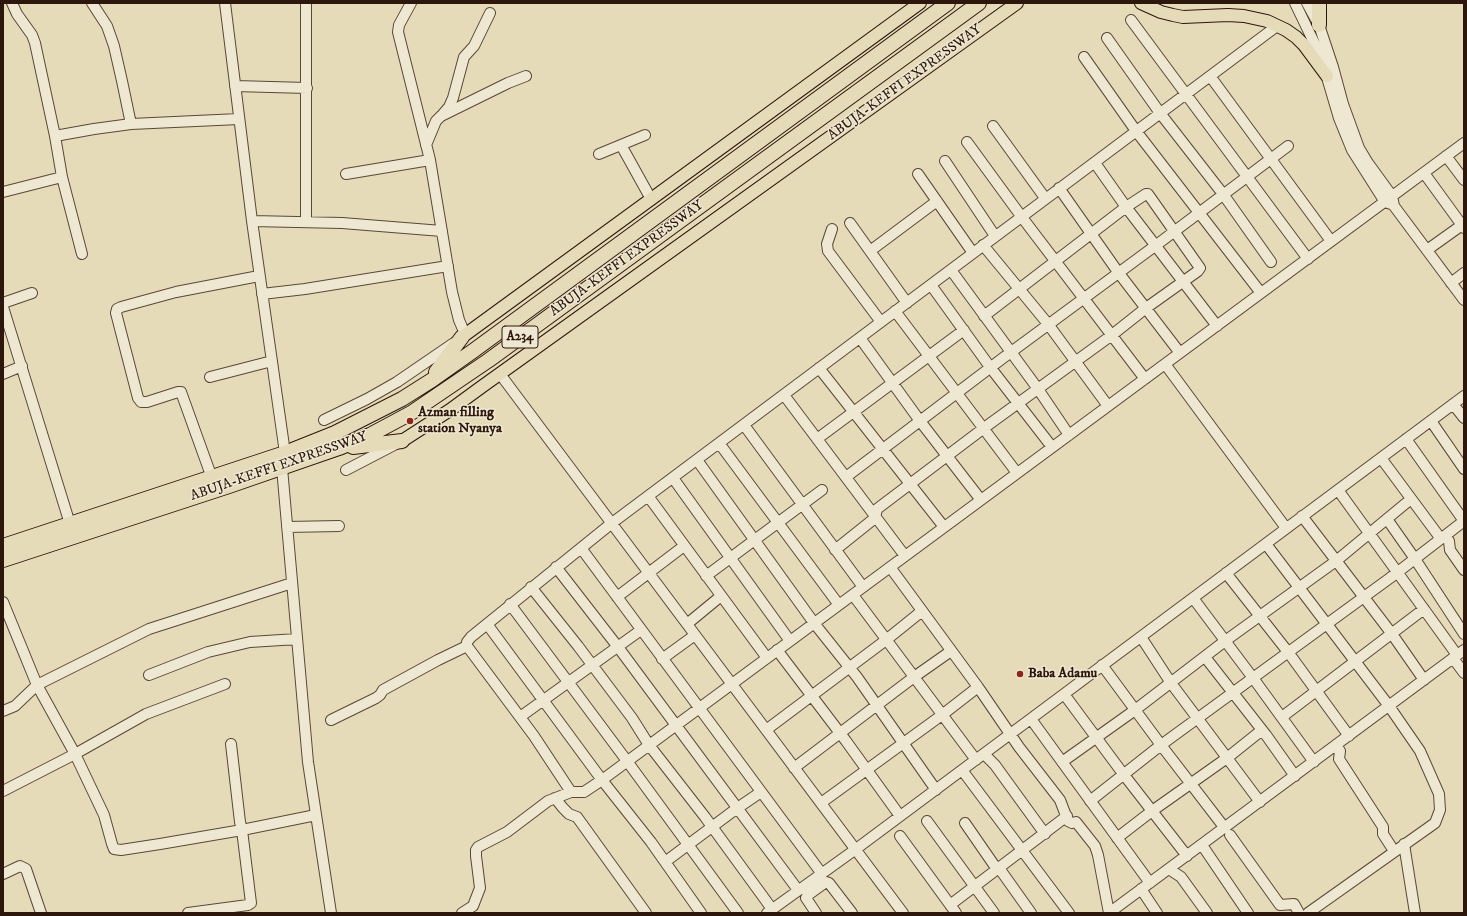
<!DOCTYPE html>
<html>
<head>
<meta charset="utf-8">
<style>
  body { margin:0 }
  #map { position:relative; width:1467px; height:916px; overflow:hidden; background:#e5dbb9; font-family:"IM FELL DW Pica",serif }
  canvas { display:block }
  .frame { position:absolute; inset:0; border:4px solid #2d160b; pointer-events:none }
</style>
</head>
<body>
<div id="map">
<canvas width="1467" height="916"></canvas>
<div class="frame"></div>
</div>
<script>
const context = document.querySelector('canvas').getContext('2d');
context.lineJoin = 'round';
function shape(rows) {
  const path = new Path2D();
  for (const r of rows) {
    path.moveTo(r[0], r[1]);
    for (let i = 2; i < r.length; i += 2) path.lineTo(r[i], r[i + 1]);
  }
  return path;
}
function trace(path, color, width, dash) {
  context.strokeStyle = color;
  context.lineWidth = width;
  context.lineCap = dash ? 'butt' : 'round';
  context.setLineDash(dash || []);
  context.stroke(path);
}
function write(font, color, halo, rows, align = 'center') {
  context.font = font + ' "IM FELL DW Pica",serif';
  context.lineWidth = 3;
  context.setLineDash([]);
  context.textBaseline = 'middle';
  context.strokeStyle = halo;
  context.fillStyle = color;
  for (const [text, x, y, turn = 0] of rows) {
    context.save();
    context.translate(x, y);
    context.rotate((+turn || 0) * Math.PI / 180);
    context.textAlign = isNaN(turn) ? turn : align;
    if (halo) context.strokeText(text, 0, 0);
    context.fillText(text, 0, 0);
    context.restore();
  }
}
const minor = shape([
  [12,3,17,14,32,35,35,43,55,136,62,177,82,254],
  [92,3,107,26,114,46,122,81,131,124],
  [225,3,252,221,285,453],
  [306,3,306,222],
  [411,3,399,25,398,32,430,160,452,292,459,320,465,334],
  [1295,3,1321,57,1339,118,1352,150,1385,202,1391,204],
  [1307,3,1319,25,1333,67,1343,104,1359,148,1368,163,1392,196,1394,206,1464,300],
  [1131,20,1308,259],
  [1107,38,1160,113,1223,194,1271,262],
  [1084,57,1136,131,1261,293],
  [1210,76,1331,241],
  [235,86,307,88],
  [443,114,449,107,453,98,464,57,474,46,490,13],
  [993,126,1045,198],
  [55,136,94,129,131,124,239,119],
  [967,142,1021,216,1145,379],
  [426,145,436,121,441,116,508,83,526,76],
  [621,145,651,199],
  [599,154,645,135],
  [1446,156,1464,180],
  [945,161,995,236],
  [1095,163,1126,207,1217,326],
  [1424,173,1464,228],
  [346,174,430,160],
  [918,174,973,253],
  [1059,188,1118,272,1180,353],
  [3,192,62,177],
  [252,221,342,223,442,231],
  [850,223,907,303],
  [832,229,827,244,828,251,881,322],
  [983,245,1048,324,1108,406],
  [1427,250,1462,225],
  [870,251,937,201],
  [951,270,1038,389,1069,435],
  [1451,283,1464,273],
  [931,285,990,367,1052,447],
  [262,294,305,289,448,266],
  [3,303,32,293],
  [3,307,70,524],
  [895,311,1017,473],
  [860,338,920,421,981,500],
  [1165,364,1286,528],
  [819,368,944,527],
  [3,374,22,366],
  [500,374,903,913],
  [210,377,272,361],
  [784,395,905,556],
  [1453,404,1464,418],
  [324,420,367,399,397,382,454,343],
  [1431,421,1464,469],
  [744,425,863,587],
  [817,439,964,330],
  [1406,439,1464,521],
  [719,443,839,605],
  [1381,458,1441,539],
  [697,460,814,623,857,677,936,790],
  [282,468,308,762,331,913],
  [346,470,396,444],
  [846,477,1003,358,1155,246,1288,146],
  [212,478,181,392,178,392,147,402,141,402,138,398,116,313,117,309,121,307,176,292,259,276],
  [673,478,790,641],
  [1338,490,1457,655],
  [648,496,767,658],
  [1302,516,1392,634,1424,680],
  [1387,519,1415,559,1464,634],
  [287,527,339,526],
  [1445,536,1449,541,1450,550,1464,570],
  [1266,544,1389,706,1420,751,1439,794,1440,810,1435,823,1308,913],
  [581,548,822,874],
  [835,550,875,518,877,509,984,428,1112,335,1146,308,1198,271,1200,268,1148,194,1146,194,1126,207,984,316],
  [556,567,618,647,798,890],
  [890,567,978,687,1019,747,1060,800,1068,821,1072,823,1076,822,1095,846,1098,855,1109,913],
  [1226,573,1288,652,1349,736],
  [706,576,822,490],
  [531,587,578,646,632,718,649,745,705,817,772,909],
  [853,595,976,760],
  [617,597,684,546],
  [1193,598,1256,682,1314,762],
  [3,602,37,685,75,754,104,815,112,844,114,849,121,850,160,844,242,830,316,815],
  [510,604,627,761,738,913],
  [487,624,602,780,651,842,701,913],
  [687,624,721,596],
  [1141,637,1171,683,1260,802],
  [777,650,846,741,900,816],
  [1205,657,1266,735,1295,776],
  [1453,658,1464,673],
  [662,659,695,635],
  [1102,665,1161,745,1224,827],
  [149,675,208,652,250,642,297,639],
  [1064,694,1121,771,1187,856],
  [3,711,15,706,37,685,149,629,292,583],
  [520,717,641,630],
  [1282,717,1424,609],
  [1031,719,1150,883],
  [331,720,376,698,380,695,383,690,438,660,467,646],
  [766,730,886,640,922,611],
  [1336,745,1340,751,1339,759,1383,827,1383,834,1394,851],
  [984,754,995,765,1045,834],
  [1062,762,1135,710,1225,641,1336,561,1411,499],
  [794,768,914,677,951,651],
  [962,770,1069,913],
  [3,791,75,754,146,714,225,684],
  [571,792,534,736,467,646,467,642,471,637,612,523,1277,26],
  [555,798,563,808,569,814,577,817,646,913],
  [1090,801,1161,745,1390,578,1464,521],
  [821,803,942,715,978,687],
  [927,821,994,913],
  [965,823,994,865,999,868,1031,913],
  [1230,835,1280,905,1294,904,1299,913],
  [900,836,956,913],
  [1117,838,1152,811,1227,758,1262,730],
  [1404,844,1415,913],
  [1202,845,1248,913],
  [665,862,736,809,761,792],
  [1169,869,1181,877,1207,913],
  [3,874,20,866,26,869,41,913],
  [1141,889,1157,913],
  [950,905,1067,816],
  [188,913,248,905,251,903,242,830,240,822,231,744],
  [462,913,473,906,480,888,476,856,476,850,478,847,507,832,548,801,571,792,584,792,602,780,1464,143],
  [767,913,856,849,1464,396],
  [816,913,806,898,808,895,826,882,829,883,852,913],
  [1109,913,1464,650]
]);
const major = shape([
  [1141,3,1161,12,1173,15,1183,17,1228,15,1244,16,1267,21,1286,30,1296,37,1304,45,1327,76],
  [462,337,920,3],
  [402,441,450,410,480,388,1017,3]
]);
const highway = shape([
  [1319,3,1319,25],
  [436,372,462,337],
  [353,447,402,441],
  [3,546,285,453,335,433,402,399,432,380,473,351,948,3],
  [3,560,229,486,339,448,370,435,411,413,489,360,979,3]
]);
trace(minor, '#5b4736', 12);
trace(major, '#2d160b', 14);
trace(highway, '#2d160b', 16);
trace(minor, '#eee8d2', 10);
trace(major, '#e5dbb9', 12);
trace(highway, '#e5dbb9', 14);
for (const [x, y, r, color] of [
  [410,421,4,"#8f2418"],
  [1020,674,4,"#8f2418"]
]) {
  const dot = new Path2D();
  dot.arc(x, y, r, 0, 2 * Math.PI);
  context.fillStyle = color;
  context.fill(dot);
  trace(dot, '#eee8d2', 1.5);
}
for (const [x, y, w] of [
  [520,337,36]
]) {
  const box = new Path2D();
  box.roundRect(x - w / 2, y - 11, w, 22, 3);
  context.fillStyle = '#eee8d2';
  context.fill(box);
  trace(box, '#2d160b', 1);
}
write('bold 13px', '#2d160b', null, [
  ["A234",520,337]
]);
write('14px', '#2d160b', '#eee8d2', [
  ["ABUJA-KEFFI EXPRESSWAY",905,83,-36],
  ["ABUJA-KEFFI EXPRESSWAY",627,259,-36],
  ["ABUJA-KEFFI EXPRESSWAY",279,467,-19]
]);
write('bold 14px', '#2d160b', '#eee8d2', [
  ["Azman filling",418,413],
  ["station Nyanya",418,429],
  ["Baba Adamu",1028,674]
], 'left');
</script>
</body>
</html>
